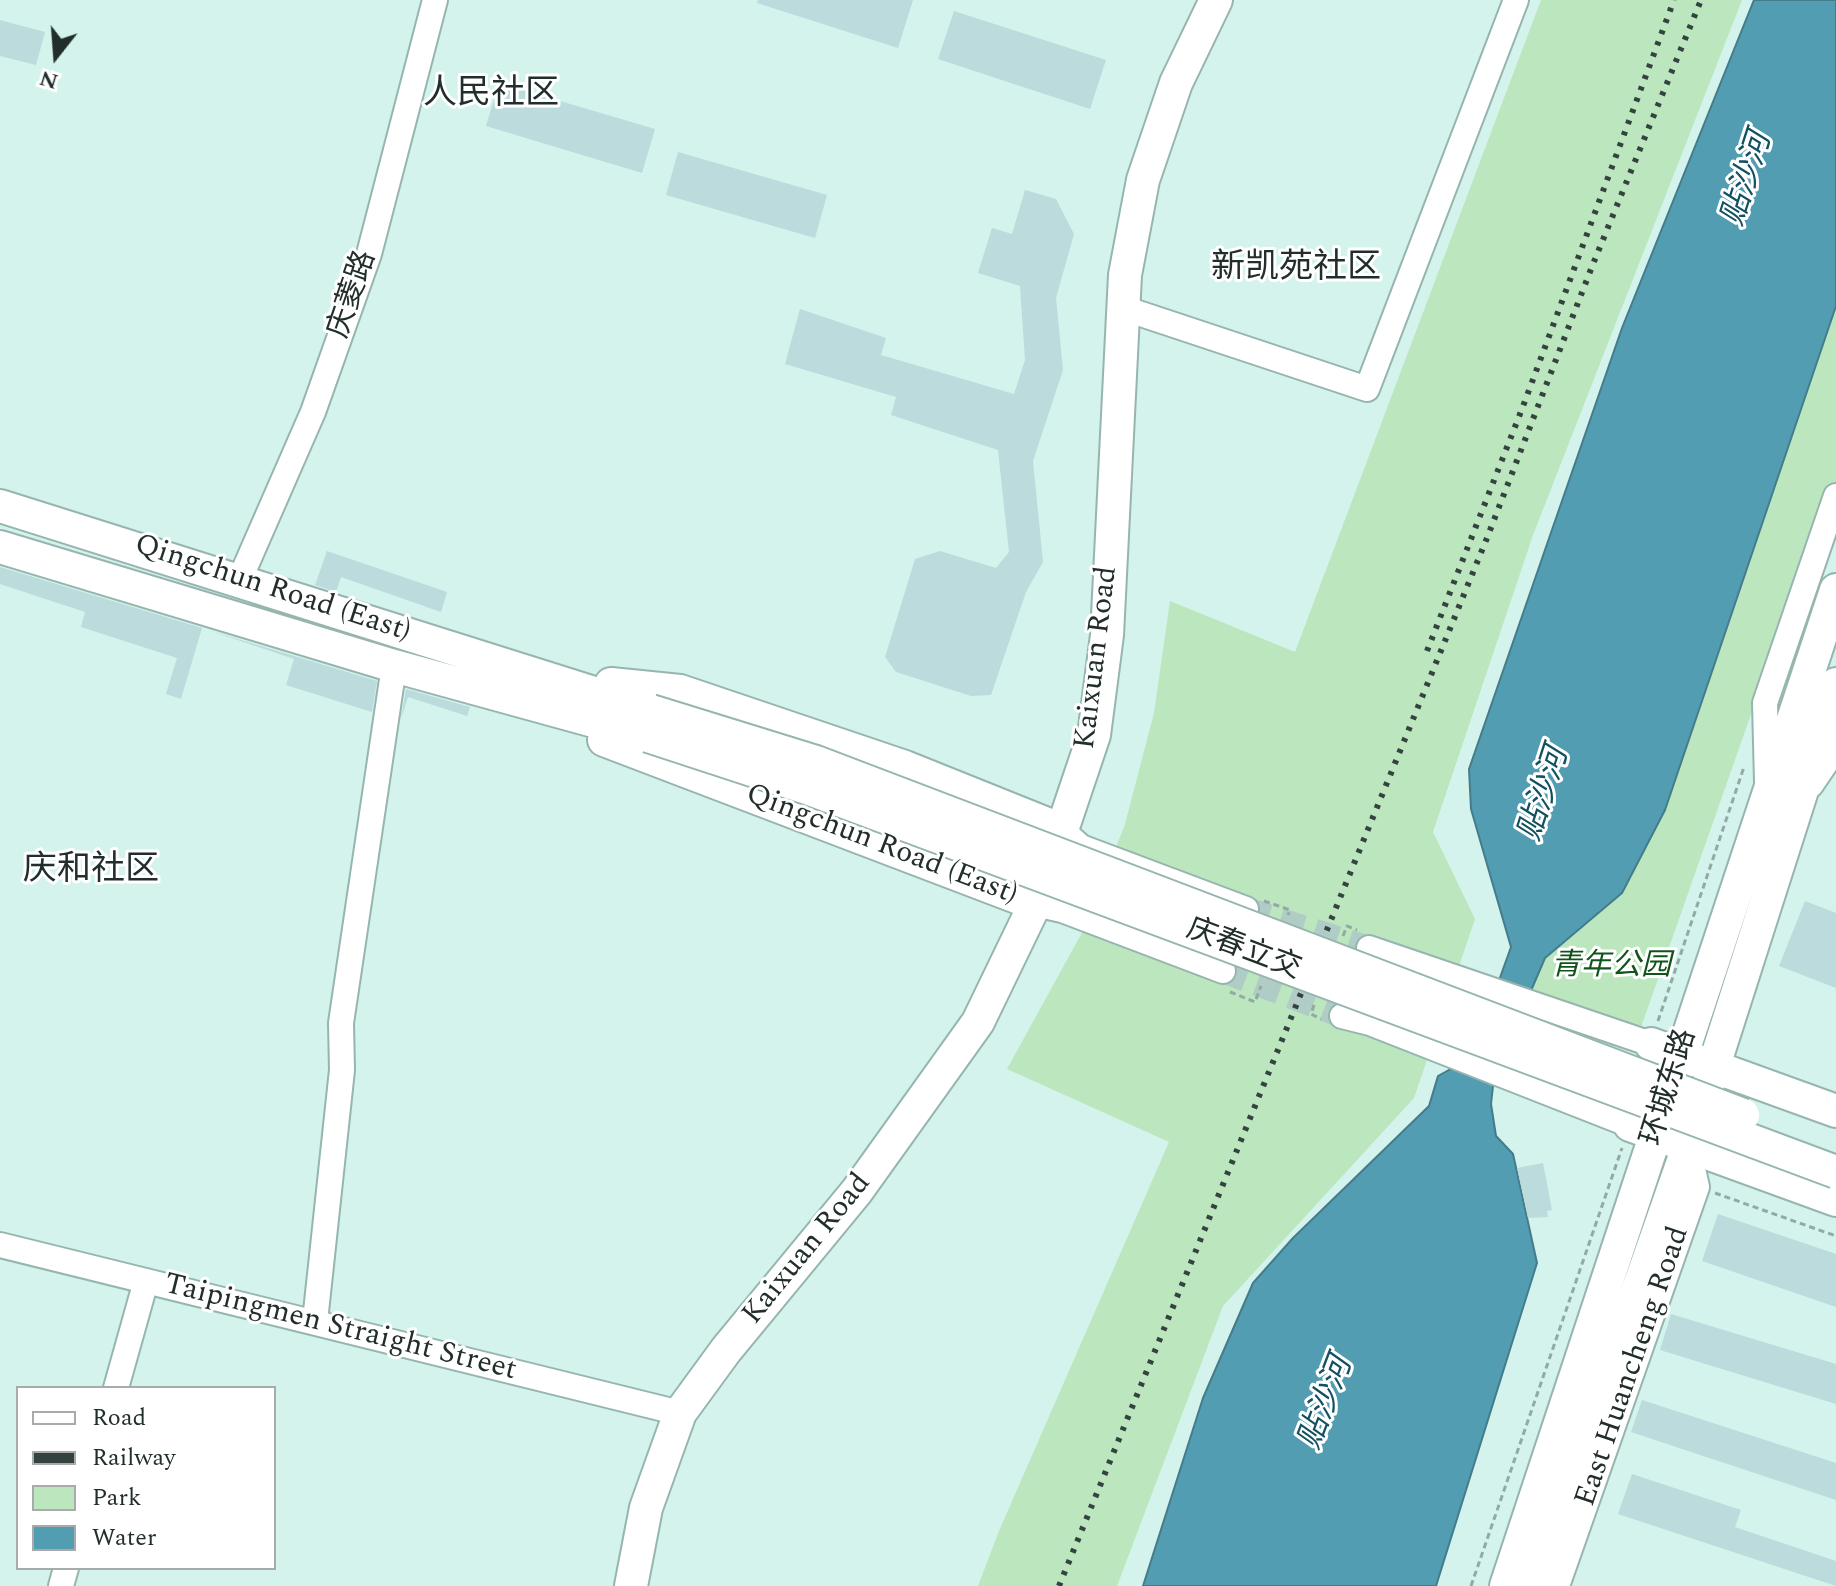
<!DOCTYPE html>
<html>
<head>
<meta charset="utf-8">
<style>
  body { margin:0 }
  #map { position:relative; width:1836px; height:1586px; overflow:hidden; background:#d3f3ec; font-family:Spectral,serif }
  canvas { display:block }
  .legend { position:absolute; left:16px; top:1386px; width:260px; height:184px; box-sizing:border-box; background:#fff; border:2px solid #a7abab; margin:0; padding:10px 14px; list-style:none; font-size:24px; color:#222e2c }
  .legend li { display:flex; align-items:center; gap:16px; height:40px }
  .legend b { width:40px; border:2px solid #a7abab }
  .north { position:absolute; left:16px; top:16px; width:80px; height:80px; -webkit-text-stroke:6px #fff; paint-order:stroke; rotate:197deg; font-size:22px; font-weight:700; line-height:32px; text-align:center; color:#222e2c }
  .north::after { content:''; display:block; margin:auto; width:28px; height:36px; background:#222e2c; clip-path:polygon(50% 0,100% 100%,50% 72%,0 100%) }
</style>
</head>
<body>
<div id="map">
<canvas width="1836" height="1586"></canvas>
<ul class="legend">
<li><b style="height:10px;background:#fff"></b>Road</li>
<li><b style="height:10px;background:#344240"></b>Railway</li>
<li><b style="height:22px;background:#bce6bd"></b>Park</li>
<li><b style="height:22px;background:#539db3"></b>Water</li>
</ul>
<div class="north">N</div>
</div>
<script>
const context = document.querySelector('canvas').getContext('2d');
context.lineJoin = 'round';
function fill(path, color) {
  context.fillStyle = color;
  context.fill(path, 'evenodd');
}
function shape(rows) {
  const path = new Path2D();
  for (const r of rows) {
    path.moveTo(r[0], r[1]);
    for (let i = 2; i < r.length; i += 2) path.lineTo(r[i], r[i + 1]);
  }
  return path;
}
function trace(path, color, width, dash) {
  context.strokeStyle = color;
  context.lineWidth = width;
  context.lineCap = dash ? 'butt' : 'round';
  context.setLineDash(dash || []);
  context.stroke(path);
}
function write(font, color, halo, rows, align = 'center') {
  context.font = font + ' Spectral,"Noto Sans SC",serif';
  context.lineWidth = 6;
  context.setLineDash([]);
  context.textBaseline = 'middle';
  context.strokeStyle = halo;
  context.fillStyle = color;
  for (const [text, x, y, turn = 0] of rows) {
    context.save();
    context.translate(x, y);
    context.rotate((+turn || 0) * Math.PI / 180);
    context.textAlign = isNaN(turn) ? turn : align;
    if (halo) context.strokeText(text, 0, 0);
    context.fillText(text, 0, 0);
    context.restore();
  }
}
fill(shape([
  [1541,0,1742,0,1533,535,1433,832,1475,919,1414,1098,1223,1306,1117,1586,978,1586,999,1531,1169,1142,1007,1069,1084,929,1125,824,1154,713,1170,601,1295,652],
  [1836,306,1836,496,1756,700,1640,1030,1532,990,1545,958,1622,893,1665,810]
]), '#bce6bd');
const water = shape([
  [1754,0,1836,0,1836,306,1665,810,1622,893,1545,958,1494,1077,1491,1104,1496,1136,1513,1154,1537,1263,1436,1586,1143,1586,1203,1398,1253,1283,1293,1238,1429,1106,1438,1076,1456,1066,1468,1067,1511,947,1471,809,1469,769,1622,328,1754,0]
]);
fill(water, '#539db3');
trace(water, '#447c8a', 2);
fill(shape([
  [758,0,913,0,898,48,757,3],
  [954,11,1106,60,1090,109,938,59],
  [0,20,45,32,36,65,0,56],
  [499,83,655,129,642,173,486,126],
  [678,152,827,195,815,238,666,195],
  [1025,190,1056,199,1074,234,1056,298,1063,370,1033,461,1043,562,1026,592,991,695,971,696,896,672,885,657,915,559,940,551,996,568,1009,552,998,450,891,415,896,397,785,364,800,309,886,338,881,355,1014,394,1025,360,1020,286,978,273,992,228,1012,234],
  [327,551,447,592,441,612,341,577,336,592,315,585],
  [0,567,202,628,181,699,166,694,177,658,81,627,85,612,0,584],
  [208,630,377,681,372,712,286,685,294,659],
  [406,689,470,707,467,716,408,697,401,719],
  [1805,901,1836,913,1836,988,1779,966],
  [1543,1163,1552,1210,1547,1211,1548,1217,1528,1218,1517,1168],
  [1718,1214,1836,1254,1836,1307,1702,1261],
  [1671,1314,1836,1364,1836,1404,1660,1350],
  [1642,1400,1836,1463,1836,1500,1631,1432],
  [1632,1474,1741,1510,1735,1527,1836,1561,1836,1586,1618,1514]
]), '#bbdbdd');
trace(shape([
  [1246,909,1369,948],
  [1223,971,1342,1016]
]), '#b0ccc6', 24, [24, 12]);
const minor = shape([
  [1123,308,1367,389,1516,0],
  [240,579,313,412,369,254,435,0],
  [1767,782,1765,703,1836,496],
  [1811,785,1836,748],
  [1062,830,1081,847,1246,909],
  [1035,904,1062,910,1223,971],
  [1369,948,1651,1044],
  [1342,1016,1370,1023,1630,1125],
  [0,1245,680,1413],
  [315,1321,342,1070,341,1023,394,666],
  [116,1388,146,1281],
  [61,1586,66,1568],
  [1557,1586,1697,1187,1688,1147]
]);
const major = shape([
  [0,506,651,711],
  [0,547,394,666,648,736],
  [611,684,680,691,905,767,1062,830],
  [604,740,1035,904],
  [1651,1044,1836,1111],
  [1630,1125,1836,1200],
  [631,1586,646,1508,680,1413,726,1350,857,1191,978,1022,1035,904,1062,830,1094,735,1107,635,1125,275,1143,180,1176,83,1216,0],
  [1506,1586,1836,590],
  [1534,1586,1688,1147,1836,684]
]);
trace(minor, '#97b5af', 28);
trace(major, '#97b5af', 36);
trace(shape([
  [1264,901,1290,910,1288,915],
  [1343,936,1347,926,1357,930],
  [1230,992,1255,1002,1261,986],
  [1314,1005,1311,1014,1321,1019],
  [1658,1021,1744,767],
  [1715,1193,1836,1236],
  [1471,1586,1622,1148]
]), '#91aaa5', 3, [6, 4]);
trace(minor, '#fff', 24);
trace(major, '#fff', 32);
trace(shape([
  [1427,651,1522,409,1674,0],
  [1059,1586,1487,538,1593,264,1701,0]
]), '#344240', 6, [4, 8]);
const majorBridge = shape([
  [651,711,816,762,1743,1115],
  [648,736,807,788,1836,1172]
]);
trace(majorBridge, '#97b5af', 36, []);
trace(majorBridge, '#fff', 32);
write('30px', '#222e2c', '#fff', [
  ["庆菱路",354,295,-71],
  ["Qingchun Road (East)",272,590,18],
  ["Kaixuan Road",1098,658,-83],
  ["Qingchun Road (East)",881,846,21],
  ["庆春立交",1243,951,21],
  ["环城东路",1671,1088,-73],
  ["Kaixuan Road",808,1250,-51],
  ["Taipingmen Straight Street",340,1329,14],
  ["East Huancheng Road",1634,1367,-71]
]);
write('italic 30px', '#10541b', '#fff', [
  ["青年公园",1611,968]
]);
write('italic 32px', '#115161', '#fff', [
  ["贴沙河",1749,180,-72],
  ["贴沙河",1546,795,-72],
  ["贴沙河",1328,1404,-69]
]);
write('34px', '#222e2c', '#fff', [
  ["人民社区",491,96],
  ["新凯苑社区",1296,270],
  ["庆和社区",91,872]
]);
</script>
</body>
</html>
